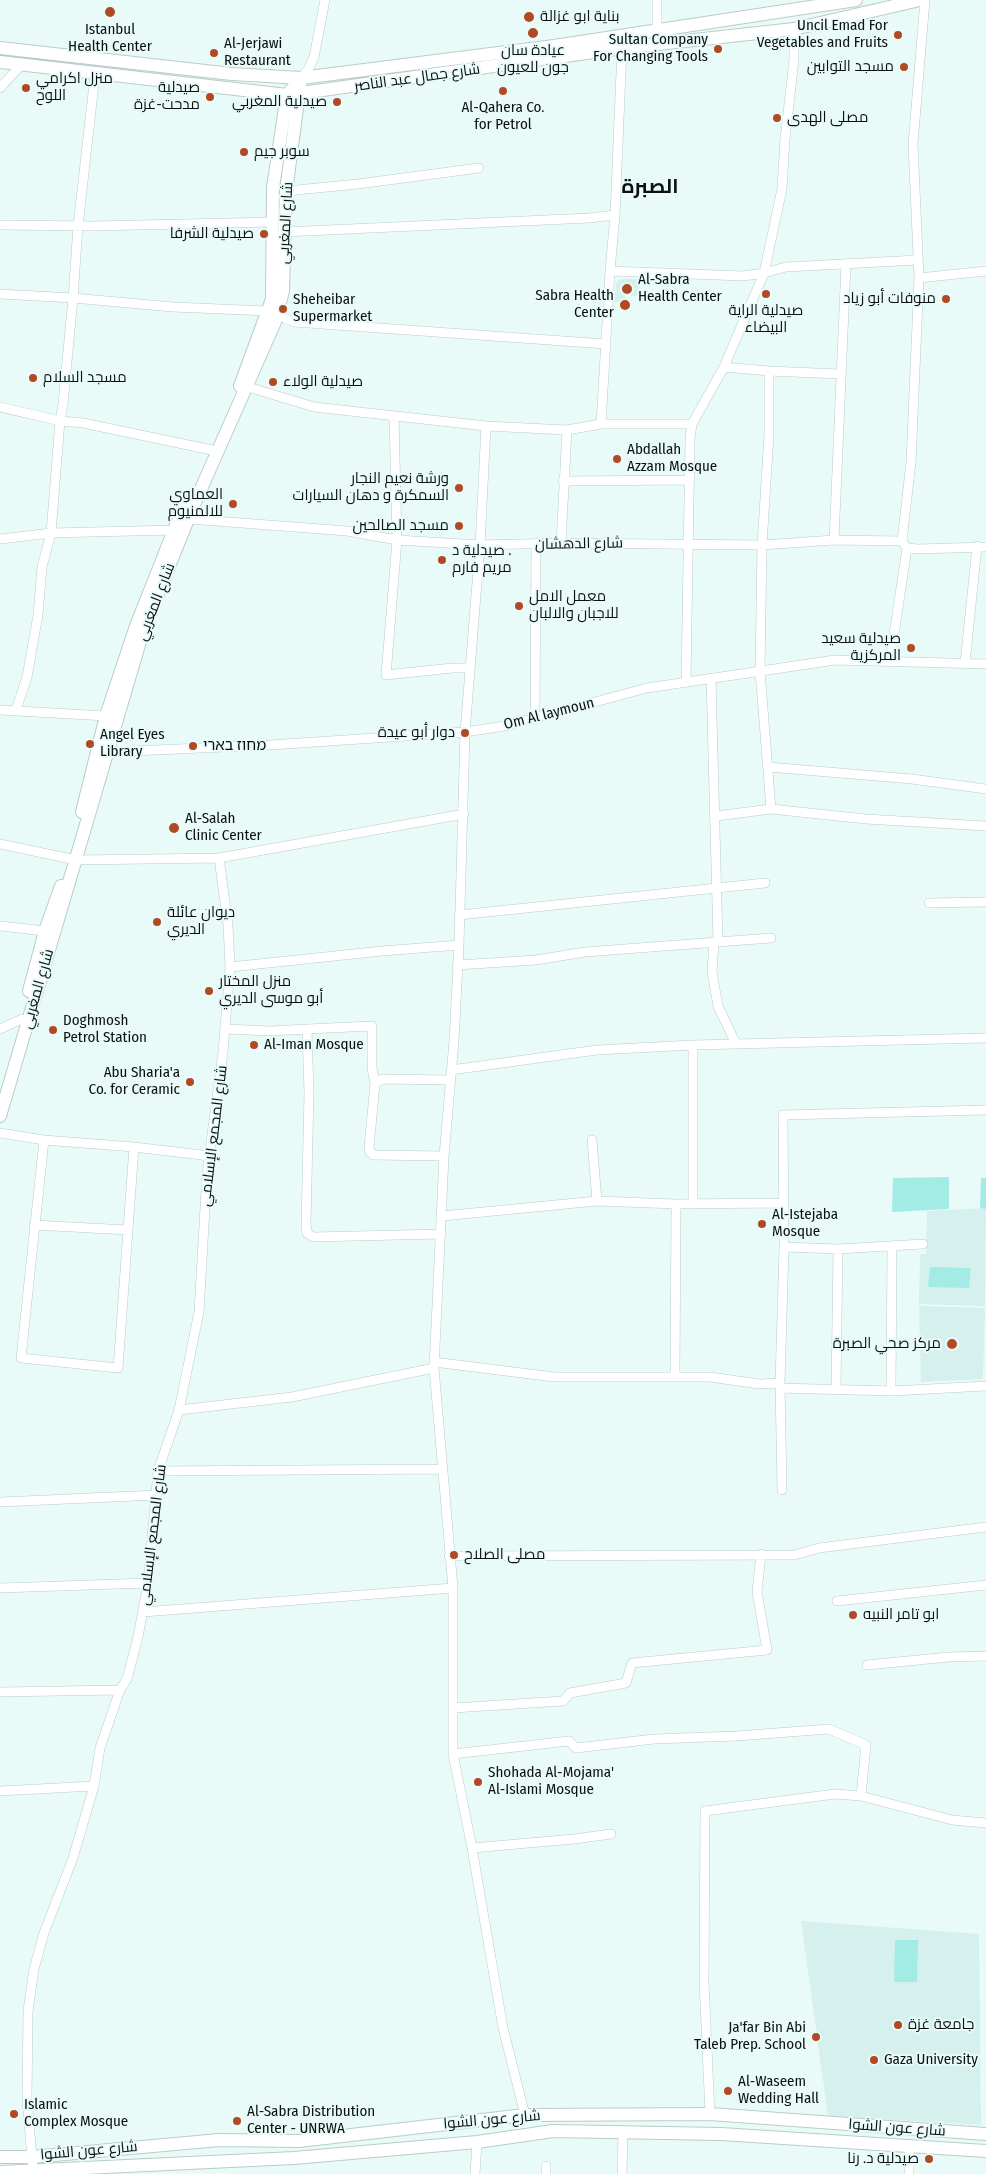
<!DOCTYPE html>
<html>
<head>
<meta charset="utf-8">
<style>
  body { margin:0 }
  canvas { display:block; background:#e9fbf9 }
</style>
</head>
<body>
<canvas width="986" height="2174"></canvas>
<script>
const context = document.querySelector('canvas').getContext('2d');
context.lineJoin = 'round';
function fill(path, color) {
  context.fillStyle = color;
  context.fill(path, 'evenodd');
}
function shape(rows) {
  const path = new Path2D();
  for (const r of rows) {
    path.moveTo(r[0], r[1]);
    for (let i = 2; i < r.length; i += 2) path.lineTo(r[i], r[i + 1]);
  }
  return path;
}
function trace(path, color, width, dash) {
  context.strokeStyle = color;
  context.lineWidth = width;
  context.lineCap = dash ? 'butt' : 'round';
  context.setLineDash(dash || []);
  context.stroke(path);
}
function write(font, color, halo, rows, align = 'center') {
  context.font = font + ' "Fira Sans Condensed",Cairo,"Noto Sans Hebrew",sans-serif';
  context.lineWidth = 4;
  context.setLineDash([]);
  context.textBaseline = 'middle';
  context.strokeStyle = halo;
  context.fillStyle = color;
  for (const [text, x, y, turn = 0] of rows) {
    context.save();
    context.translate(x, y);
    context.rotate((+turn || 0) * Math.PI / 180);
    context.textAlign = isNaN(turn) ? turn : align;
    if (halo) context.strokeText(text, 0, 0);
    context.fillText(text, 0, 0);
    context.restore();
  }
}
fill(shape([
  [620,279,638,279,638,296,625,295,625,298,622,298,625,302,615,302,616,284],
  [986,1208,985,1306,919,1304,920,1254,926,1254,927,1211],
  [919,1306,985,1308,983,1379,921,1382],
  [801,1921,979,1934,981,2125,828,2116]
]), '#d5f0ed');
fill(shape([
  [949,1177,949,1209,892,1212,893,1178],
  [981,1178,986,1178,986,1209,980,1208],
  [930,1267,971,1268,969,1288,928,1287],
  [895,1940,918,1940,917,1982,894,1982]
]), '#a3ece6');
const street = shape([
  [657,44,657,0],
  [301,78,308,70,314,57,325,0],
  [0,88,22,64],
  [286,191,358,184,479,168],
  [0,225,94,226,273,222],
  [284,232,589,218,615,215],
  [610,271,743,276,764,273,786,267,918,260],
  [919,278,986,271],
  [0,294,73,298,173,307,268,311,294,322,606,344],
  [724,367,769,371,840,374],
  [769,371,769,435,762,545,760,671,771,809],
  [248,387,314,407,486,426,567,430,601,424,692,424],
  [0,407,60,421,83,423,212,450],
  [394,416,397,540,386,675,452,668,469,668],
  [601,424,610,271,615,215,622,48],
  [486,426,480,545,465,732,459,945,454,1041,444,1156,434,1368,453,1588,453,1754,472,1848,503,2028,525,2115],
  [563,481,688,480],
  [0,539,51,533,174,530,189,519,347,531,397,540,480,545,561,543,762,545,834,540,902,541,907,548,918,549,986,547],
  [834,540,846,264],
  [902,541,911,462,919,278,913,144,925,0],
  [561,543,567,430],
  [890,661,907,548],
  [965,663,977,546],
  [711,678,718,942],
  [686,682,690,439,692,424,724,367,764,273,782,189,785,139,794,60,794,29],
  [0,710,106,716],
  [16,710,27,677,38,615,42,567,51,533,60,421,63,404,73,298,78,226,95,75],
  [535,718,536,544],
  [109,752,270,745,465,732,505,726,647,688,835,660,986,664],
  [768,767,912,779,986,789],
  [716,816,771,809,866,819,986,826],
  [0,844,76,860,219,858,464,814],
  [929,903,986,902],
  [459,915,765,883],
  [0,926,45,931],
  [714,942,712,972,718,1006,736,1044],
  [457,965,536,960,585,952,771,938],
  [230,967,382,951,459,945],
  [0,1029,22,1019],
  [225,1029,271,1031,307,1029,309,1093,306,1224,307,1233,313,1237,441,1234],
  [307,1029,372,1026,372,1068,375,1084],
  [693,1045,986,1038],
  [451,1070,597,1050,693,1045,693,1203],
  [0,1133,44,1140,134,1147,210,1156],
  [44,1140,21,1358,118,1368,134,1147],
  [592,1140,597,1201],
  [444,1156,373,1155,370,1152,369,1147,375,1084,382,1079,450,1080],
  [442,1216,597,1201,676,1204,782,1203],
  [34,1225,128,1230],
  [784,1247,838,1249,923,1244],
  [434,1362,554,1377,710,1377,759,1384,780,1383,782,1490],
  [675,1376,676,1204],
  [780,1383,784,1247,783,1115,986,1110],
  [780,1388,891,1391,986,1386],
  [836,1388,838,1249],
  [891,1391,892,1246],
  [179,1410,292,1397,434,1368],
  [158,1471,442,1469],
  [0,1502,157,1495],
  [449,1556,795,1555,819,1548,986,1527],
  [0,1588,148,1583],
  [837,1601,986,1585],
  [143,1612,453,1588],
  [867,1665,949,1657,986,1656],
  [0,1692,120,1690],
  [453,1708,563,1701,570,1693,626,1683,632,1663,767,1650,757,1592,761,1554],
  [453,1754,569,1741,576,1748,654,1739,736,1736,829,1729,866,1745,861,1796],
  [0,1791,94,1786],
  [472,1848,574,1839,611,1834],
  [710,2114,704,1982,705,1811,835,1794,861,1796,952,1820,986,1823],
  [546,2166,546,2174],
  [33,2170,27,2099,28,2011,34,1969,44,1933,73,1858,94,1786,100,1748,120,1690,127,1679,138,1637,148,1583,158,1471,179,1410,199,1312,207,1173,223,1052,230,967,228,925,219,858],
  [475,2174,477,2142],
  [622,2174,623,2133],
  [909,2174,909,2146]
]);
const secondary = shape([
  [0,48,232,74,301,78,554,46,856,0],
  [0,62,287,95,622,48,794,29,920,0],
  [240,386,272,299,273,187,287,95,299,80],
  [82,812,106,716,136,626,174,530,188,500],
  [29,991,45,931,61,886],
  [0,1116,144,628,193,507,275,322,283,291,286,191,301,78],
  [0,2157,32,2157,219,2140,299,2141,525,2115,710,2114,986,2134],
  [0,2172,294,2158,477,2142,553,2131,721,2134,986,2151]
]);
trace(street, '#bacbca', 10);
trace(secondary, '#bacbca', 14);
trace(street, '#fff', 9);
trace(secondary, '#fff', 12);
for (const [x, y, r, color] of [
  [110,12,6,"#b04924"],
  [529,17,6,"#b04924"],
  [533,33,6,"#b04924"],
  [898,35,5,"#b04924"],
  [718,49,5,"#b04924"],
  [214,53,5,"#b04924"],
  [904,67,5,"#b04924"],
  [26,88,5,"#b04924"],
  [503,91,5,"#b04924"],
  [210,97,5,"#b04924"],
  [337,102,5,"#b04924"],
  [777,118,5,"#b04924"],
  [244,152,5,"#b04924"],
  [264,234,5,"#b04924"],
  [627,289,6,"#b04924"],
  [766,294,5,"#b04924"],
  [946,299,5,"#b04924"],
  [625,305,6,"#b04924"],
  [283,309,5,"#b04924"],
  [33,378,5,"#b04924"],
  [273,382,5,"#b04924"],
  [617,459,5,"#b04924"],
  [459,488,5,"#b04924"],
  [233,504,5,"#b04924"],
  [459,526,5,"#b04924"],
  [442,560,5,"#b04924"],
  [519,606,5,"#b04924"],
  [911,648,5,"#b04924"],
  [465,733,5,"#b04924"],
  [90,744,5,"#b04924"],
  [193,746,5,"#b04924"],
  [174,828,6,"#b04924"],
  [157,922,5,"#b04924"],
  [209,991,5,"#b04924"],
  [53,1030,5,"#b04924"],
  [254,1045,5,"#b04924"],
  [190,1082,5,"#b04924"],
  [762,1224,5,"#b04924"],
  [952,1344,6,"#b04924"],
  [454,1555,5,"#b04924"],
  [853,1615,5,"#b04924"],
  [478,1782,5,"#b04924"],
  [898,2025,5,"#b04924"],
  [816,2037,5,"#b04924"],
  [874,2060,5,"#b04924"],
  [728,2091,5,"#b04924"],
  [14,2114,5,"#b04924"],
  [237,2121,5,"#b04924"],
  [929,2159,5,"#b04924"]
]) {
  const dot = new Path2D();
  dot.arc(x, y, r, 0, 2 * Math.PI);
  context.fillStyle = color;
  context.fill(dot);
  trace(dot, '#e9fbf9', 2);
}
write('15px', '#0b1110', '#e9fbf9', [
  ["بناية ابو غزالة",540,17],
  ["Uncil Emad For",888,26,"right"],
  ["Vegetables and Fruits",888,43,"right"],
  ["Istanbul",110,30,"center"],
  ["Health Center",110,47,"center"],
  ["Sultan Company",708,40,"right"],
  ["For Changing Tools",708,57,"right"],
  ["Al-Jerjawi",224,44],
  ["Restaurant",224,61],
  ["عيادة سان",533,51,"center"],
  ["جون للعيون",533,68,"center"],
  ["مسجد التوابين",894,67,"right"],
  ["منزل اكرامي",36,79],
  ["اللوح",36,96],
  ["صيدلية",200,88,"right"],
  ["مدحت-غزة",200,105,"right"],
  ["صيدلية المغربي",327,102,"right"],
  ["Al-Qahera Co.",503,108,"center"],
  ["for Petrol",503,125,"center"],
  ["مصلى الهدى",787,118],
  ["سوبر جيم",254,152],
  ["صيدلية الشرفا",254,234,"right"],
  ["Al-Sabra",638,280],
  ["Health Center",638,297],
  ["Sabra Health",614,296,"right"],
  ["Center",614,313,"right"],
  ["منوفات أبو زياد",936,299,"right"],
  ["Sheheibar",293,300],
  ["Supermarket",293,317],
  ["صيدلية الراية",766,311,"center"],
  ["البيضاء",766,328,"center"],
  ["مسجد السلام",43,378],
  ["صيدلية الولاء",283,382],
  ["Abdallah",627,450],
  ["Azzam Mosque",627,467],
  ["ورشة نعيم النجار",449,479,"right"],
  ["السمكرة و دهان السيارات",449,496,"right"],
  ["العماوي",223,495,"right"],
  ["للالمنيوم",223,512,"right"],
  ["مسجد الصالحين",449,526,"right"],
  ["صيدلية د .",452,551],
  ["مريم فارم",452,568],
  ["معمل الامل",529,597],
  ["للاجبان والالبان",529,614],
  ["صيدلية سعيد",901,639,"right"],
  ["المركزية",901,656,"right"],
  ["دوار أبو عيدة",455,733,"right"],
  ["Angel Eyes",100,735],
  ["Library",100,752],
  ["מחוז בארי",203,746],
  ["Al-Salah",185,819],
  ["Clinic Center",185,836],
  ["ديوان عائلة",167,913],
  ["الديري",167,930],
  ["منزل المختار",219,982],
  ["أبو موسى الديري",219,999],
  ["Doghmosh",63,1021],
  ["Petrol Station",63,1038],
  ["Al-Iman Mosque",264,1045],
  ["Abu Sharia'a",180,1073,"right"],
  ["Co. for Ceramic",180,1090,"right"],
  ["Al-Istejaba",772,1215],
  ["Mosque",772,1232],
  ["مركز صحي الصبرة",941,1344,"right"],
  ["مصلى الصلاح",464,1555],
  ["ابو تامر النبيه",863,1615],
  ["Shohada Al-Mojama'",488,1773],
  ["Al-Islami Mosque",488,1790],
  ["جامعة غزة",908,2025],
  ["Ja'far Bin Abi",806,2028,"right"],
  ["Taleb Prep. School",806,2045,"right"],
  ["Gaza University",884,2060],
  ["Al-Waseem",738,2082],
  ["Wedding Hall",738,2099],
  ["Islamic",24,2105],
  ["Complex Mosque",24,2122],
  ["Al-Sabra Distribution",247,2112],
  ["Center - UNRWA",247,2129],
  ["صيدلية د. رنا",919,2159,"right"]
], 'left');
write('15px', '#0b1110', '#e9fbf9', [
  ["شارع جمال عبد الناصر",417,78,-8],
  ["شارع المغربي",286,223,-87],
  ["شارع الدهشان",579,544,-1],
  ["شارع المغربي",156,602,-69],
  ["Om Al laymoun",549,714,-14],
  ["شارع المغربي",38,989,-74],
  ["شارع المجمع الإسلامي",214,1136,-83],
  ["شارع المجمع الإسلامي",153,1535,-83],
  ["شارع عون الشوا",492,2120,-5],
  ["شارع عون الشوا",897,2128,4],
  ["شارع عون الشوا",89,2151,-5]
]);
write('bold 20px', '#0b1110', '#e9fbf9', [
  ["الصبرة",650,187]
]);
</script>
</body>
</html>
